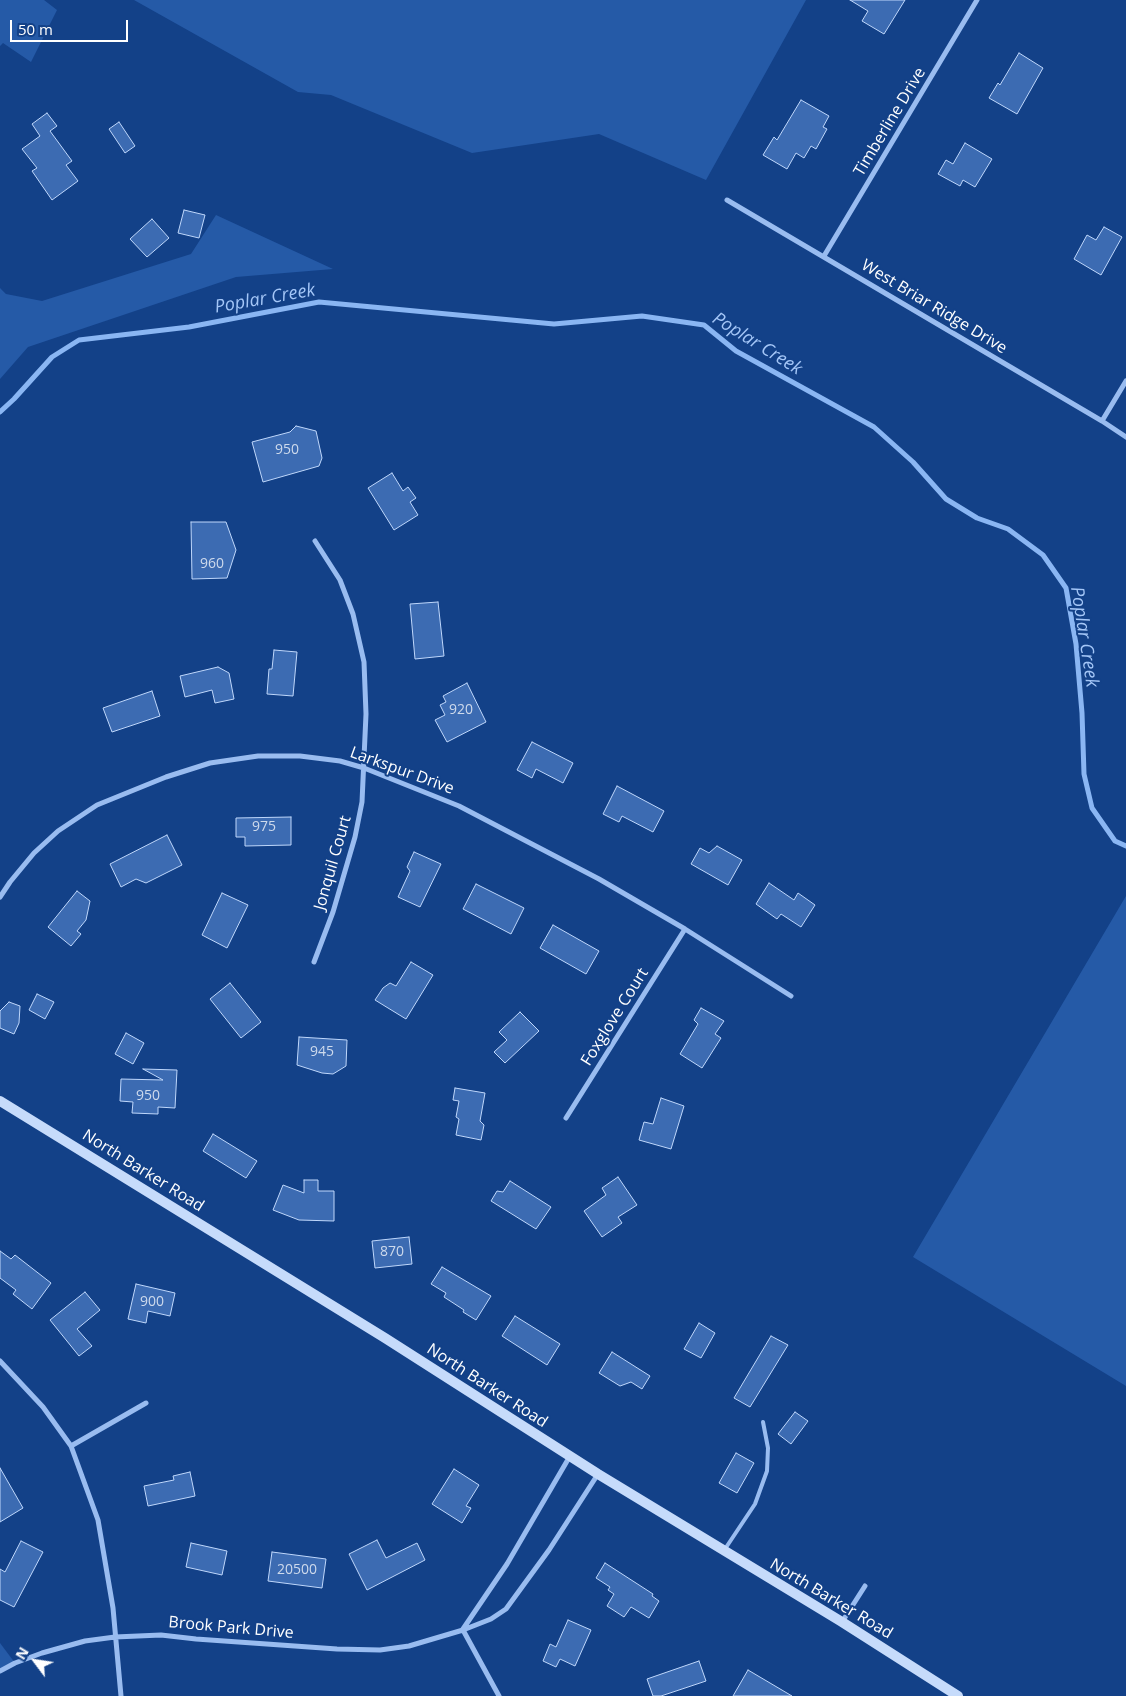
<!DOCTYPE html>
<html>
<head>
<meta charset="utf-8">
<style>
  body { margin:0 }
  #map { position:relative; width:1126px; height:1696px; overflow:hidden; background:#134188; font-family:"Open Sans",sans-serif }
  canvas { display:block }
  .north { position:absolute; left:10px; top:1636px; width:50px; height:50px; -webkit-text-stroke:4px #134188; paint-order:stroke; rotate:301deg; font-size:14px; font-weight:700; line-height:20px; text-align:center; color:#fff }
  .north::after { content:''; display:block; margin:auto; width:18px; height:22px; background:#fff; clip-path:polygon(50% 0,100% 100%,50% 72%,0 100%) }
  .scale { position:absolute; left:10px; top:20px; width:118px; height:22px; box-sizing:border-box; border:2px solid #fff; border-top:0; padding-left:6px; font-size:15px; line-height:18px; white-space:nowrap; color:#fff; -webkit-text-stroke:4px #134188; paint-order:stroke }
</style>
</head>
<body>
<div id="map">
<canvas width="1126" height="1696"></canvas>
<div class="north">N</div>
<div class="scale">50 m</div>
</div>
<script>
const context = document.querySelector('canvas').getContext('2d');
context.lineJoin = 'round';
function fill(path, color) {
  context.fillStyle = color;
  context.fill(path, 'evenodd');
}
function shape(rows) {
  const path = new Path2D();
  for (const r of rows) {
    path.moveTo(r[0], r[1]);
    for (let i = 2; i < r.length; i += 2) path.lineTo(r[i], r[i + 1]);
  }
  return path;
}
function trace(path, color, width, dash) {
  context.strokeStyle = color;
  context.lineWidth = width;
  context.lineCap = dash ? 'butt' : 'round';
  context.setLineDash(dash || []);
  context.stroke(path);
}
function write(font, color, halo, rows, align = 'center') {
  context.font = font + ' "Open Sans",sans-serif';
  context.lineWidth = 4;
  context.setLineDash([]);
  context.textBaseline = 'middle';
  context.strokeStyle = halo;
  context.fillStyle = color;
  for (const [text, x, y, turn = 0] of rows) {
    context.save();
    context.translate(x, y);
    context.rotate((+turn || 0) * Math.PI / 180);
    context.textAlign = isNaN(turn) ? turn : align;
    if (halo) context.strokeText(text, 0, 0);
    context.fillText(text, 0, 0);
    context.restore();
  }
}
fill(shape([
  [0,0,44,0,57,10,31,62,3,43,0,46],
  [134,0,806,0,706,180,599,134,472,153,331,95,298,92],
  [216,215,333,269,236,277,28,347,0,379,0,288,6,294,42,301,191,254],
  [1126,896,1126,1386,913,1257],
  [0,1643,15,1663,0,1671]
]), '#255aa7');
trace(shape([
  [0,412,14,399,52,357,79,340,189,327,319,302,554,324,642,316,704,325,736,351,874,427,913,462,946,499,977,518,1008,529,1043,555,1066,588,1076,644,1082,713,1084,774,1092,808,1115,841,1126,846]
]), '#8ab6f3', 5);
const building = shape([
  [850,0,905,0,884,34,862,21,868,11,850,0],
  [1019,53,1043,68,1017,114,989,98,998,83,1000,85,1019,53],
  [801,100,829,116,823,127,827,129,816,149,811,146,804,158,796,153,787,169,763,155,774,137,777,140,801,100],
  [47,113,57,126,50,131,72,161,66,165,78,181,52,200,32,171,37,168,22,149,40,136,32,124,47,113],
  [119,122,135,146,125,153,109,129,119,122],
  [965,143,992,159,975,187,963,180,960,186,938,174,946,160,953,164,965,143],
  [184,210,205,215,199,238,178,233,184,210],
  [152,219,169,238,147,257,130,239,152,219],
  [1104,227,1122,237,1101,275,1074,259,1087,235,1096,240,1104,227],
  [296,426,316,431,322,458,319,466,263,482,252,442,290,432,296,426],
  [392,473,403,491,408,487,416,498,410,502,418,515,394,530,368,488,392,473],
  [191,522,226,522,236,550,227,578,192,579,191,522],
  [438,602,444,656,415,659,410,604,438,602],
  [274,650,297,652,293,696,267,694,269,669,272,669,274,650],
  [218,667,229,673,234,699,215,703,212,690,185,697,180,676,218,667],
  [467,683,486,722,447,742,435,720,445,715,440,705,446,702,443,696,467,683],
  [152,691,160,716,112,732,103,708,152,691],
  [532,742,573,763,563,783,536,769,532,778,517,770,532,742],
  [617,786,664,811,653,832,622,816,619,822,603,814,617,786],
  [291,817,291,845,245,846,245,837,236,837,236,818,291,817],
  [167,835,182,865,146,883,136,879,121,887,110,864,167,835],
  [717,846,742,860,728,885,691,864,700,848,709,853,717,846],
  [414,852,441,864,420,907,398,897,410,871,407,867,414,852],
  [769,883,794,900,798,893,815,905,801,927,781,914,777,919,756,904,769,883],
  [476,884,524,908,511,934,463,909,476,884],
  [77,891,90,901,86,920,77,931,81,934,71,946,48,927,77,891],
  [222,893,248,905,227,948,202,935,222,893],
  [553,925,599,951,586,974,540,948,553,925],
  [411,962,433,975,406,1019,375,1000,383,988,390,983,396,986,411,962],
  [230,983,261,1022,241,1038,210,999,230,983],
  [37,994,54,1002,45,1019,29,1010,37,994],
  [9,1002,20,1006,19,1023,14,1034,0,1028,0,1011,9,1002],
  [701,1008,724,1021,715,1034,721,1038,702,1068,680,1054,698,1024,694,1020,701,1008],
  [520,1012,539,1031,505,1063,494,1052,507,1040,499,1032,520,1012],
  [126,1033,144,1043,133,1064,115,1054,126,1033],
  [299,1037,347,1040,346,1066,333,1074,322,1073,297,1065,299,1037],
  [143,1069,177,1070,175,1108,158,1107,158,1114,132,1113,133,1102,120,1101,121,1079,163,1080,143,1069],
  [455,1088,485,1093,480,1121,484,1125,481,1140,456,1135,459,1119,456,1117,459,1101,453,1100,455,1088],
  [661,1098,684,1106,671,1149,639,1140,644,1122,653,1124,661,1098],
  [213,1134,257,1161,246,1178,203,1151,213,1134],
  [618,1177,637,1205,618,1217,622,1223,602,1237,584,1211,606,1195,602,1188,618,1177],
  [304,1180,318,1180,318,1191,334,1191,334,1221,299,1220,273,1210,283,1185,304,1193,304,1180],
  [510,1181,551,1207,536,1229,491,1201,497,1191,503,1192,510,1181],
  [409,1237,412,1264,375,1268,372,1241,409,1237],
  [0,1251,11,1259,15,1255,51,1283,32,1309,13,1294,16,1290,0,1278,0,1251],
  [442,1267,491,1296,476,1320,463,1312,464,1310,444,1297,446,1293,431,1284,442,1267],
  [136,1284,175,1293,170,1316,148,1311,146,1323,128,1319,136,1284],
  [85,1292,100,1310,77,1329,92,1346,79,1356,50,1320,85,1292],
  [515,1316,560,1344,547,1365,502,1336,515,1316],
  [699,1323,715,1333,701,1358,684,1349,699,1323],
  [771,1336,788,1345,750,1407,734,1398,771,1336],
  [612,1352,650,1376,642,1389,631,1382,620,1386,599,1373,612,1352],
  [795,1412,808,1421,791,1444,778,1434,795,1412],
  [736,1453,754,1463,737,1493,719,1483,736,1453],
  [0,1468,23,1508,0,1522,0,1468],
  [454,1469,479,1485,466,1506,471,1508,462,1523,432,1504,454,1469],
  [190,1472,195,1496,148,1506,144,1486,174,1480,173,1476,190,1472],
  [377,1540,386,1558,417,1543,425,1560,367,1590,349,1554,377,1540],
  [21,1541,43,1552,14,1607,0,1600,0,1569,5,1572,21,1541],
  [191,1543,227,1551,222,1575,186,1567,191,1543],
  [272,1552,326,1559,322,1588,268,1581,272,1552],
  [605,1563,653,1594,652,1596,659,1601,649,1618,631,1607,624,1617,607,1606,614,1594,608,1590,610,1587,596,1578,605,1563],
  [568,1620,591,1630,575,1666,560,1659,556,1667,543,1661,550,1644,556,1647,568,1620],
  [699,1661,706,1681,661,1696,653,1696,647,1679,699,1661],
  [748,1670,792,1696,733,1696,748,1670]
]);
fill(building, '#3c6bb2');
trace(building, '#bfd7fb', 1);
trace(shape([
  [725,1549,755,1504,767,1471,768,1448,763,1422]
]), '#99bcf0', 4);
trace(shape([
  [727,200,1102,421,1126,437],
  [824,256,977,0],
  [1102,421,1126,381],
  [0,897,10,882,34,853,58,831,97,805,166,777,210,763,258,756,300,756,340,761,364,768,459,806,599,879,685,929,791,996],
  [314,962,333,912,355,837,362,802,366,714,364,662,353,614,340,580,315,541],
  [566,1118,685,929],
  [0,1361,43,1407,71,1446,98,1520,113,1608,121,1696],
  [71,1446,146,1403],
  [842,1622,865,1586],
  [463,1629,507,1564,570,1456],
  [463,1630,499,1696],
  [0,1671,15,1663,42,1653,85,1641,115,1637,161,1635,196,1639,337,1649,380,1650,409,1646,463,1630,491,1619,506,1609,549,1550,598,1474]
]), '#99bcf0', 5);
trace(shape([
  [0,1101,385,1338,598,1474,842,1622,958,1696]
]), '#c6dbfb', 10);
write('14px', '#cedaec', null, [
  ["950",287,450],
  ["960",212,564],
  ["920",461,710],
  ["975",264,827],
  ["945",322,1052],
  ["950",148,1096],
  ["870",392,1252],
  ["900",152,1302],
  ["20500",297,1570]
]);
write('16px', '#fff', '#134188', [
  ["Timberline Drive",890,122,-59],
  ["West Briar Ridge Drive",934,307,31],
  ["Larkspur Drive",402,771,20],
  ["Jonquil Court",333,863,-74],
  ["Foxglove Court",615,1017,-58],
  ["North Barker Road",143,1171,32],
  ["North Barker Road",487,1386,33],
  ["North Barker Road",831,1599,31],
  ["Brook Park Drive",231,1628,5]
]);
write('italic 18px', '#a4c6f7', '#134188', [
  ["Poplar Creek",265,299,-10],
  ["Poplar Creek",757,344,32],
  ["Poplar Creek",1084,637,81]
]);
</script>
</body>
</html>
